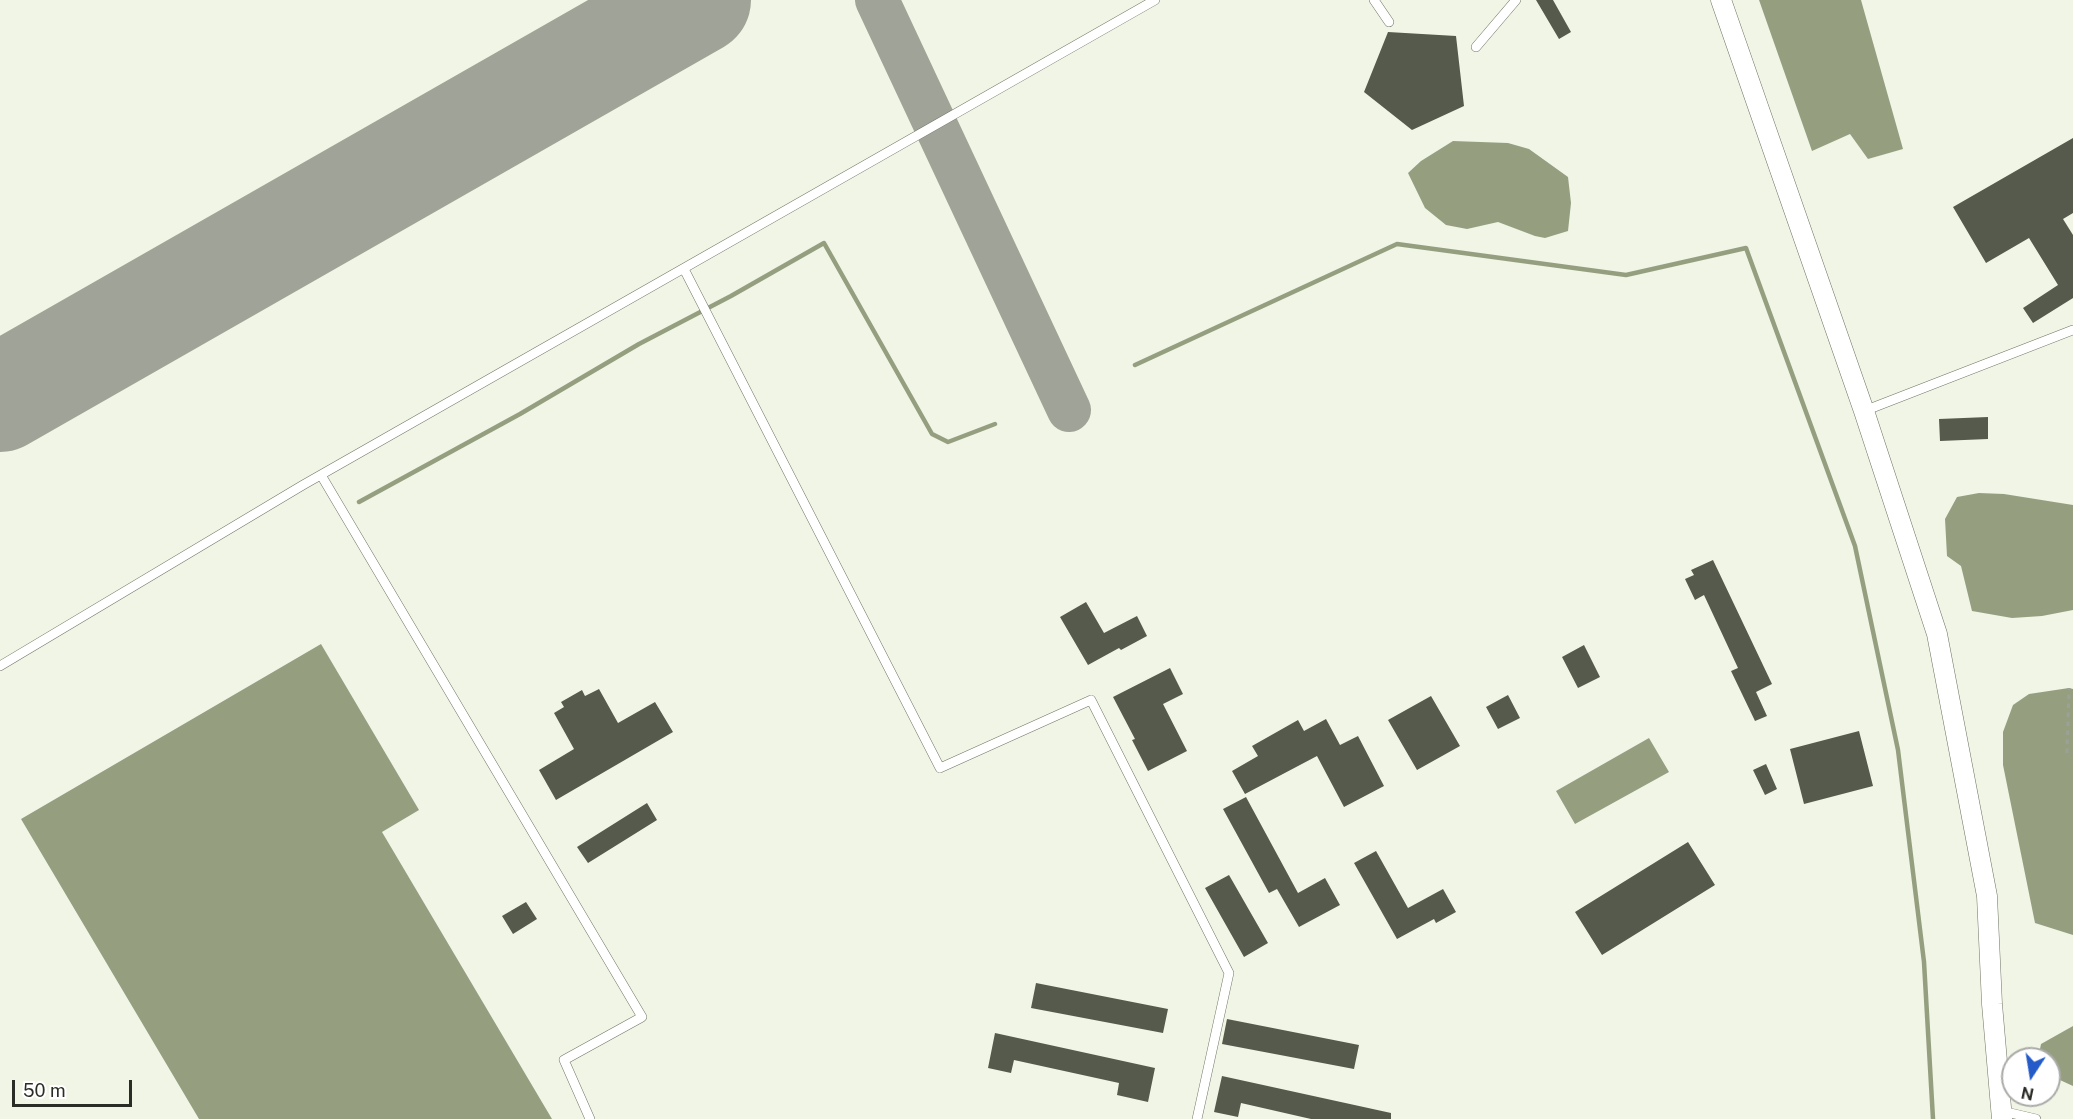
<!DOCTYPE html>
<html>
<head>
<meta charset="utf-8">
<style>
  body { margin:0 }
  #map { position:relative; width:2073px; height:1119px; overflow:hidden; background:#f0f5e5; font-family:"Public Sans",sans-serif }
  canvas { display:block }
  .north { position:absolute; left:2001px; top:1047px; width:60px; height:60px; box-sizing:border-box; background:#fff; border:2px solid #aaaba8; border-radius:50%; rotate:192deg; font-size:16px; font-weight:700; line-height:24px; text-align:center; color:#2a2c26 }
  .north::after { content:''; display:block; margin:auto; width:21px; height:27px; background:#245bc9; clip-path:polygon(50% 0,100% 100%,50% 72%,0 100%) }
  .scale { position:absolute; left:12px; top:1080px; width:120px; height:27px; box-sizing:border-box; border:3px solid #2a2c26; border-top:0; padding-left:8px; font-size:18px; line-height:21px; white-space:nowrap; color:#2a2c26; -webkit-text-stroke:4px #fff; paint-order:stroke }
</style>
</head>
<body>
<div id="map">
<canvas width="2073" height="1119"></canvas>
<div class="north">N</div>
<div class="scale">50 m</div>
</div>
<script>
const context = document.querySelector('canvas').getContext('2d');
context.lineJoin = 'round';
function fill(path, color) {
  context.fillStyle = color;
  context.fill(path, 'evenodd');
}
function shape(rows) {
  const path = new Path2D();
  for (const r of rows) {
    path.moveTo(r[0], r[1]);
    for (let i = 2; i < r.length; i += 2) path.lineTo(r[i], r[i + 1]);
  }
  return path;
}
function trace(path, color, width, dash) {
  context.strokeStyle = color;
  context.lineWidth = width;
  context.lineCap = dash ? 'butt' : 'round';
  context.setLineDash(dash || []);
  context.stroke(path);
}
fill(shape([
  [1759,0,1861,0,1903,149,1868,159,1850,134,1812,151],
  [1453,141,1508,143,1529,149,1568,177,1571,203,1568,231,1545,238,1535,236,1498,222,1467,229,1446,225,1425,208,1408,173,1421,161],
  [1979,493,2004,494,2073,505,2073,610,2042,616,2012,618,1972,611,1961,566,1947,556,1945,519,1957,497],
  [321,644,419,810,382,832,552,1119,199,1119,21,819],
  [2069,688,2073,689,2073,935,2035,923,2003,765,2003,732,2013,705,2029,694],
  [1649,738,1669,772,1575,824,1556,791],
  [2073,1026,2073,1086,2049,1075,2049,1059,2038,1059,2041,1044]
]), '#959f80');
trace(shape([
  [1135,365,1397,244,1626,275,1746,248,1855,546,1898,750,1924,962,1933,1119],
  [359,502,520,414,639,344,731,296,824,243,932,434,948,442,995,424]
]), '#959f80', 4.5);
trace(shape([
  [877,0,1069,410]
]), '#a0a397', 44);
trace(shape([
  [0,398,697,0]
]), '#a0a397', 108);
fill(shape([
  [1536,0,1553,0,1571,32,1559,39],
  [1388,32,1456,36,1464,106,1412,130,1364,92],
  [2073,138,2073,213,2063,219,2073,235,2073,298,2033,323,2023,308,2058,285,2029,238,1986,263,1953,207],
  [1988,417,1988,439,1940,441,1939,419],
  [1713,560,1772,684,1756,692,1767,716,1755,721,1731,671,1738,668,1704,595,1695,600,1685,579,1694,575,1691,570],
  [1086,602,1104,633,1137,616,1147,636,1121,650,1119,648,1088,665,1060,617],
  [1584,645,1600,677,1578,688,1562,657],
  [1170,668,1183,694,1163,704,1187,751,1148,771,1132,740,1135,739,1113,697],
  [599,689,618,723,655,702,673,732,556,800,539,770,574,749,554,713,564,707,561,702,582,690,585,696],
  [1508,695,1520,718,1498,729,1486,707],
  [1431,696,1460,746,1417,770,1388,720],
  [1326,719,1340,745,1358,736,1384,786,1344,807,1317,756,1245,794,1232,771,1258,756,1252,746,1298,720,1304,731],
  [1859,731,1873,786,1804,804,1790,749],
  [1766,764,1777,789,1765,795,1753,770],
  [1246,797,1298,893,1325,878,1340,905,1299,927,1277,889,1269,893,1223,809],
  [647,803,657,820,588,863,577,847],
  [1688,842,1715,885,1602,955,1575,912],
  [1376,851,1408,908,1443,889,1456,912,1436,923,1434,919,1397,939,1354,863],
  [1229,875,1268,943,1244,957,1205,888],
  [526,902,537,919,513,934,502,916],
  [1036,983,1168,1009,1163,1033,1031,1008],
  [1227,1019,1359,1045,1354,1069,1222,1044],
  [995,1033,1155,1068,1148,1102,1117,1095,1119,1083,1014,1060,1011,1073,988,1068],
  [1222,1076,1391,1113,1391,1119,1311,1119,1241,1103,1238,1117,1214,1112]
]), '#555a4c');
const lane = shape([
  [1374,0,1389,22],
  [1476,47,1516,0],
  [684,269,940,768,1091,700,1229,973,1197,1119],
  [1864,411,2073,330],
  [321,475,642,1017,564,1060,590,1119],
  [0,666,303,485,1155,0],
  [2002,1111,2036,1119]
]);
const street = shape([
  [1721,0,1864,411,1937,634,1987,896,1992,1004,2002,1119]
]);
trace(lane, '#6f7465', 10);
trace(street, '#6f7465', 21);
trace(shape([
  [2067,753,2069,688]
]), '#9da095', 3, [4.5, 4.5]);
trace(lane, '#fff', 9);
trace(street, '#fff', 20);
</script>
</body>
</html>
